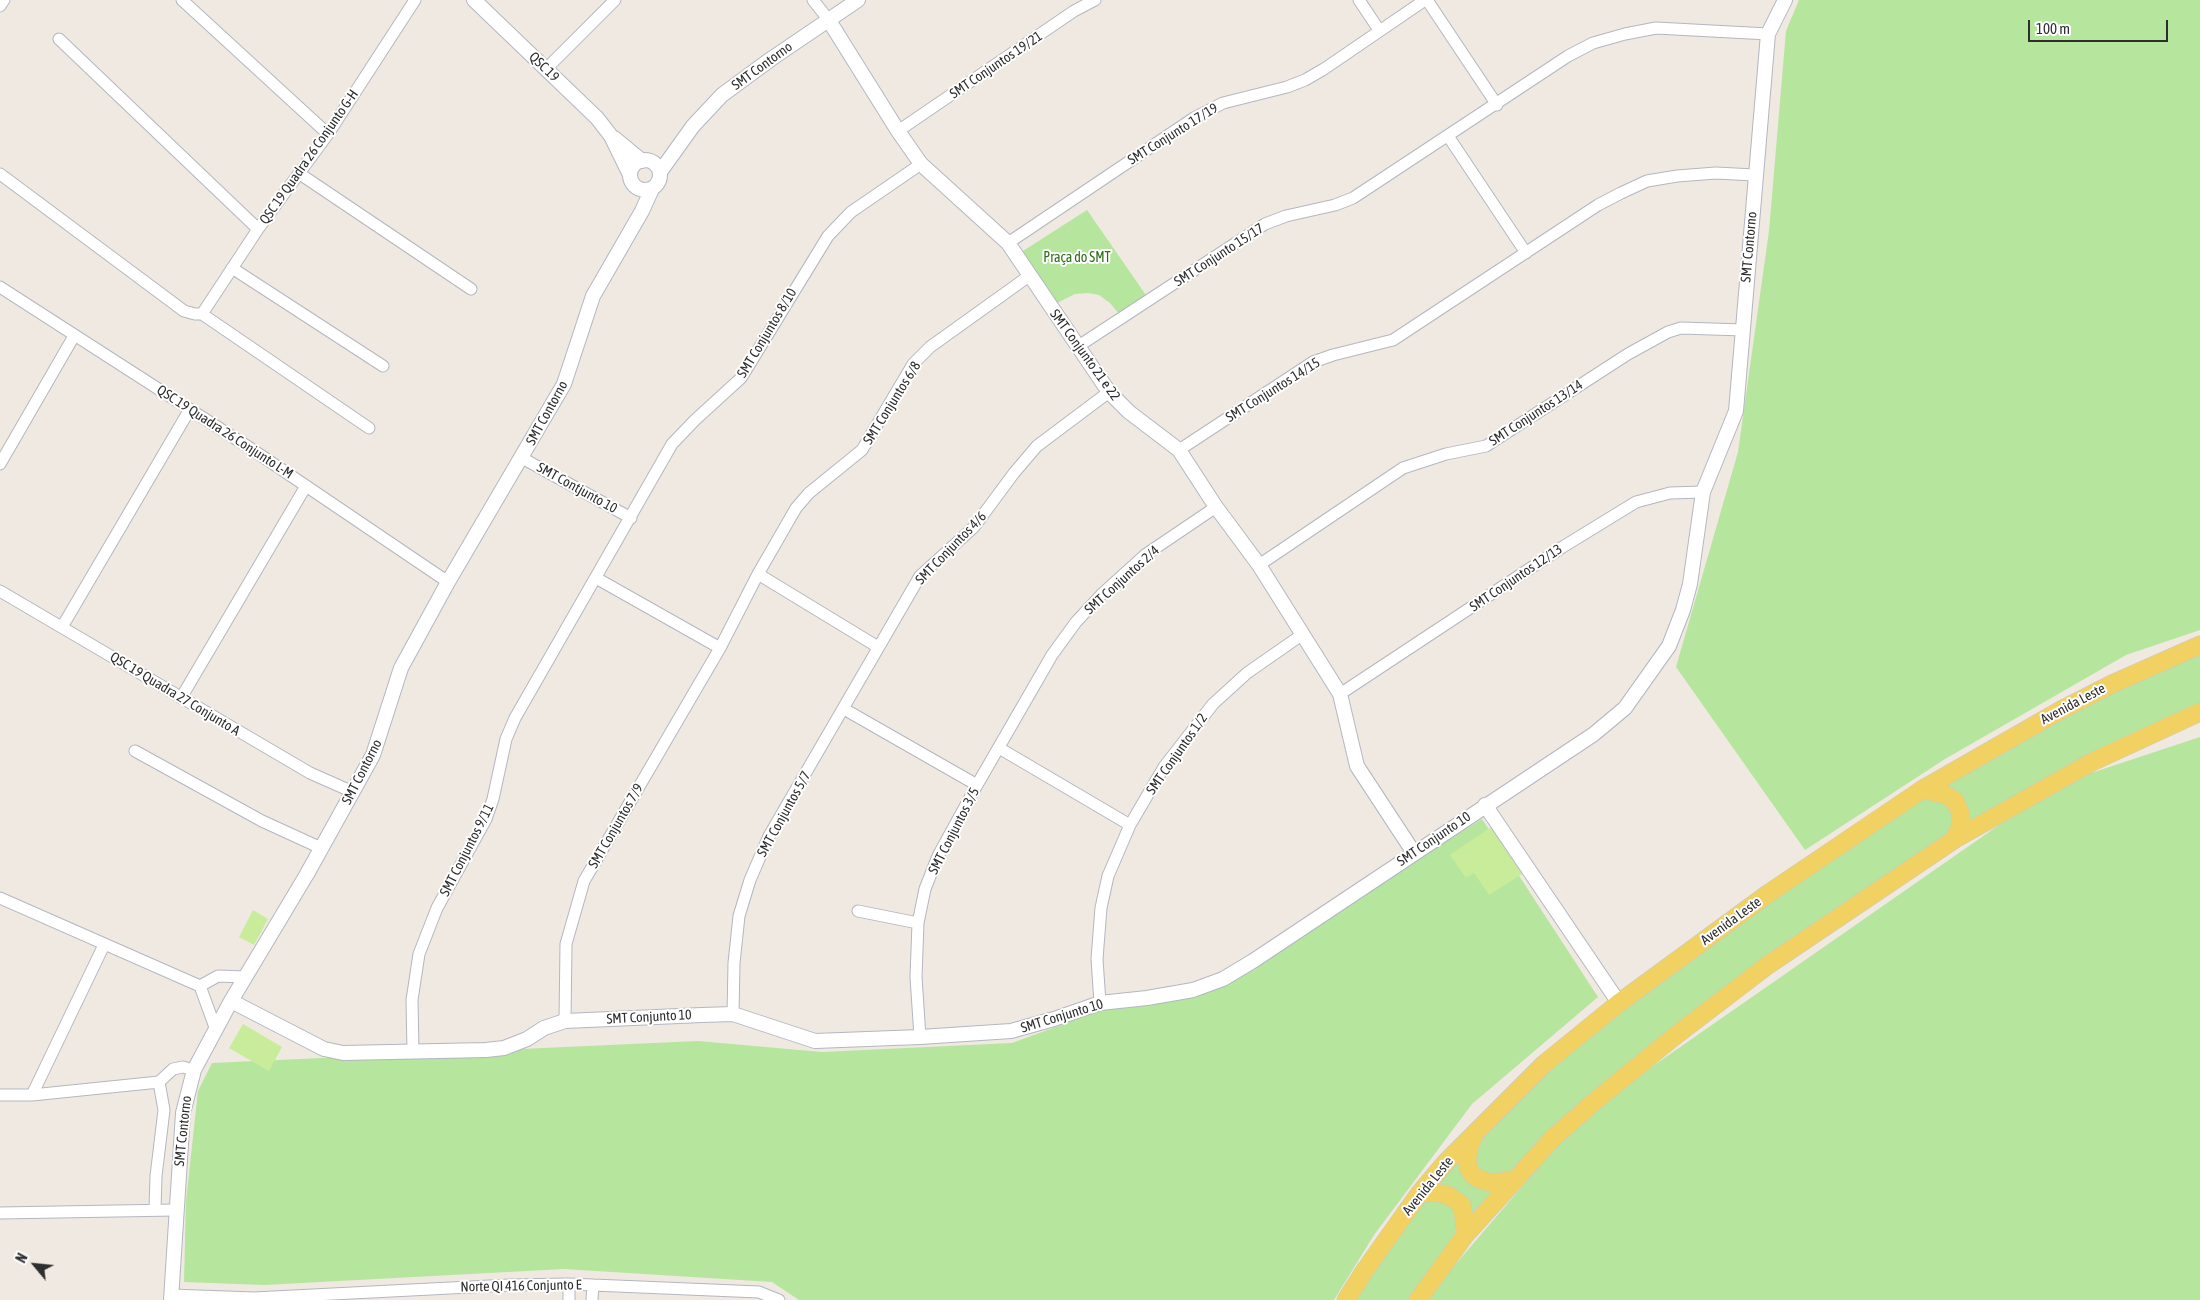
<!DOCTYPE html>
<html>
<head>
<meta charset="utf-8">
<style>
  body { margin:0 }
  #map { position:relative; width:2200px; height:1300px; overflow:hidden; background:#efe9e1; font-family:"Asap Condensed",sans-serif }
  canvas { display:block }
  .north { position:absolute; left:10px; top:1240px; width:50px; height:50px; -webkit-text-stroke:4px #fff; paint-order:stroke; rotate:298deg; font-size:14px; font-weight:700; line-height:20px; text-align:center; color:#2e2e2e }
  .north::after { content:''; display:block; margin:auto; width:18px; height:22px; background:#2e2e2e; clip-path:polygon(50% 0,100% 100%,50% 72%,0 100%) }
  .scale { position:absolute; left:2028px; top:20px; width:140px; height:22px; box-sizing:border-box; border:2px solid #2e2e2e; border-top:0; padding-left:6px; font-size:15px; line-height:18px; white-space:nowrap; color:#2e2e2e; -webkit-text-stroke:4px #fff; paint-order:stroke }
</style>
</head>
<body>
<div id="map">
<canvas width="2200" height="1300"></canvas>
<div class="north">N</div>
<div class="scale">100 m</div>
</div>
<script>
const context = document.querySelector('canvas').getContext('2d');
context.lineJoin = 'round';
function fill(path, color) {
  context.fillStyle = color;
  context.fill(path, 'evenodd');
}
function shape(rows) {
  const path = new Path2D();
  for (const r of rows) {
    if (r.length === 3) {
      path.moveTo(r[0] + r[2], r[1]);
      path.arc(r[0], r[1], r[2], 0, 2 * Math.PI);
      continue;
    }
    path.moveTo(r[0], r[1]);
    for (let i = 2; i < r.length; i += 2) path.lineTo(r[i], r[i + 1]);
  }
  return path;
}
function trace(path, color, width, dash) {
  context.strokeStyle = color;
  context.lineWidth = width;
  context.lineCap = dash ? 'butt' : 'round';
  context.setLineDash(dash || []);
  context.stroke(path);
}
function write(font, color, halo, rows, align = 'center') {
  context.font = font + ' "Asap Condensed",sans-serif';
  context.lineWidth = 4;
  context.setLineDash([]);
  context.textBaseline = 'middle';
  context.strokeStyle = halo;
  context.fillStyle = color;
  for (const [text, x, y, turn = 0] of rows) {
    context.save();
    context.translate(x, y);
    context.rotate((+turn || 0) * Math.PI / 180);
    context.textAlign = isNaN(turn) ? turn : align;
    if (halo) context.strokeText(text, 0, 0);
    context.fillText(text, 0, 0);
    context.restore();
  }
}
fill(shape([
  [1799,0,2200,0,2200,630,2126,655,1945,759,1805,850,1676,667,1738,452,1769,231,1786,31],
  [1087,210,1148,298,1120,315,1110,303,1099,295,1088,293,1075,294,1055,304,1023,251],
  [2200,654,2200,705,1950,836,1957,824,1939,788,2061,716],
  [2200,737,2200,1300,1425,1300,1584,1114,2058,784],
  [1925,789,1958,808,1948,837,1764,961,1511,1174,1493,1180,1474,1175,1475,1135,1621,1009],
  [1482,819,1598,997,1472,1104,1374,1235,1334,1300,799,1300,772,1282,564,1269,264,1285,184,1282,186,1201,198,1091,212,1063,698,1041,822,1052,1012,1043,1102,1010,1192,995],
  [1466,1145,1474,1175,1510,1175,1453,1241,1461,1222,1461,1205,1434,1187],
  [1446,1192,1460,1222,1451,1243,1415,1300,1355,1300,1418,1204]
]), '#b6e59e');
fill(shape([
  [1491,827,1522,874,1489,895,1474,873,1466,878,1450,855],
  [253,910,268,919,254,945,239,937],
  [243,1024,282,1047,269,1071,229,1048]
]), '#c9ec9a');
const minor = shape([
  [182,0,328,134],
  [813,0,828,19],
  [1359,0,1379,30],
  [1427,0,1497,105],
  [0,6,4,0],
  [59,39,258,229],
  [546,69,615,0],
  [898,131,1074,11,1095,0],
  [1448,136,1526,253],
  [0,174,184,311,195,314,202,314,369,428],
  [300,174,471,289],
  [1008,243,1194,118,1223,103,1287,87,1305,80,1324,69,1425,0],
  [232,268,383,366],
  [0,287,247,446,448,582],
  [202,314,258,229,328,134,415,0],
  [1077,347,1265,224,1286,216,1335,205,1353,198,1568,56,1593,43,1625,34,1656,28,1768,34],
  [1179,450,1313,362,1333,355,1393,340,1598,205,1621,193,1647,181,1677,176,1716,173,1755,175],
  [522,458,631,518],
  [0,464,74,336],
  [1259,565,1403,468,1446,454,1486,446,1628,354,1668,332,1681,328,1743,330],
  [758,574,878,647],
  [596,578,720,648],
  [0,591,310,773,353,792],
  [62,627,190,409],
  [1340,694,1561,548,1636,502,1670,493,1703,492],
  [181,698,306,486],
  [844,709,977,785],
  [999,748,1130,825],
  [135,751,262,821,321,848],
  [0,898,200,986,216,1030],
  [858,911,918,923],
  [200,986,218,976,245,977],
  [1100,1003,1097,959,1101,908,1108,876,1130,825,1164,767,1213,704,1247,673,1303,634],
  [733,1014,734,963,739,916,750,880,769,836,920,576,974,527,1014,473,1037,446,1109,392],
  [565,1021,566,944,584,881,720,648,758,574,796,508,809,493,862,450,913,364,930,347,1029,276],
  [920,1037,916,977,918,923,925,889,938,856,977,785,1052,655,1076,622,1103,593,1145,555,1216,507],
  [413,1052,412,1000,419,954,437,908,486,819,493,799,506,739,515,718,672,444,695,420,741,378,828,236,851,212,921,164],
  [0,1095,32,1095,159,1082,173,1069,183,1067,194,1070],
  [32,1095,104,945],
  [155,1209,156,1176,164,1110,159,1082],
  [0,1213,175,1210],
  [171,1295,254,1298,509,1285,569,1284,759,1292,779,1300],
  [569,1300,569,1284],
  [592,1300,593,1285]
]);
const tertiary = shape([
  [474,0,597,118,611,136,630,175],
  [828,19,898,131,921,164,1008,243,1109,392,1129,412,1179,450,1216,507,1259,565,1340,694,1357,766,1414,853],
  [614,138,642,161],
  [645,175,15],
  [660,172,693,126,722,95,771,59,858,0],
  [1485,805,1619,1003],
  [231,1001,324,1049,343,1053,486,1050,504,1048,527,1039,544,1028,565,1021,702,1015,733,1014,815,1041,920,1037,1011,1031,1054,1019,1100,1003,1147,998,1193,990,1223,979,1253,961,1594,734,1625,708,1669,646,1683,610,1690,584,1703,492,1736,411,1768,34,1785,0],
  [171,1300,183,1113,194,1070,231,1001,307,874,373,755,401,668,448,582,564,384,593,296,642,211,652,189]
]);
const primary = shape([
  [1923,789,1946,795,1955,801,1960,812,1961,824,1955,839],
  [1474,1135,1469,1147,1467,1160,1469,1169,1473,1175,1479,1179,1492,1183,1514,1180],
  [1419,1194,1433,1192,1448,1195,1462,1205,1466,1234],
  [1346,1300,1363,1273,1419,1194,1446,1162,1544,1064,1619,1003,1769,893,1923,789,2061,710,2112,684,2200,645],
  [1418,1300,1466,1234,1553,1138,1595,1101,1675,1036,1768,965,1955,839,2092,762,2200,712]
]);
trace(minor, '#b4b7c1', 13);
trace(tertiary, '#b4b7c1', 16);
trace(primary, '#c9c9c9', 19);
trace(minor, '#fff', 11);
trace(tertiary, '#fff', 14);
trace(primary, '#f2d163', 18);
write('14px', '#2e2e2e', '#fff', [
  ["SMT Conjuntos 19/21",996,65,-34],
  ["SMT Contorno",762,66,-36],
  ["QSC 19",544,67,44],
  ["SMT Conjunto 17/19",1173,134,-32],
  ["QSC 19 Quadra 26 Conjunto G-H",309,157,-55],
  ["SMT Contorno",1749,247,-85],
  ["SMT Conjunto 15/17",1219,255,-33],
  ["SMT Conjuntos 8/10",767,333,-59],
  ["SMT Conjunto 21 e 22",1085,355,54],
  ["SMT Conjuntos 14/15",1273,390,-32],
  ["SMT Conjuntos 6/8",892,403,-58],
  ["SMT Contorno",547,413,-61],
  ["SMT Conjuntos 13/14",1536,413,-33],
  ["QSC 19 Quadra 26 Conjunto L-M",225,432,33],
  ["SMT Contjunto 10",577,488,29],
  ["SMT Conjuntos 4/6",951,548,-46],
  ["SMT Conjuntos 12/13",1516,578,-34],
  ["SMT Conjuntos 2/4",1122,580,-42],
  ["QSC 19 Quadra 27 Conjunto A",175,694,31],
  ["Avenida Leste",2073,704,-28],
  ["SMT Conjuntos 1/2",1177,754,-55],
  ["SMT Contorno",362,772,-63],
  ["SMT Conjuntos 5/7",784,814,-61],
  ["SMT Conjuntos 7/9",616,826,-60],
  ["SMT Conjuntos 3/5",954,831,-63],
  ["SMT Conjunto 10",1434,839,-34],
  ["SMT Conjuntos 9/11",467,850,-63],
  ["Avenida Leste",1731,921,-36],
  ["SMT Conjunto 10",1062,1016,-17],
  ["SMT Conjunto 10",649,1017,-3],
  ["SMT Contorno",183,1131,-84],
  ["Avenida Leste",1428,1186,-51],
  ["Norte QI 416 Conjunto E",521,1286,-1]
]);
write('14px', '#2c6e1b', '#fff', [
  ["Praça do SMT",1077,258]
]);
</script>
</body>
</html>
